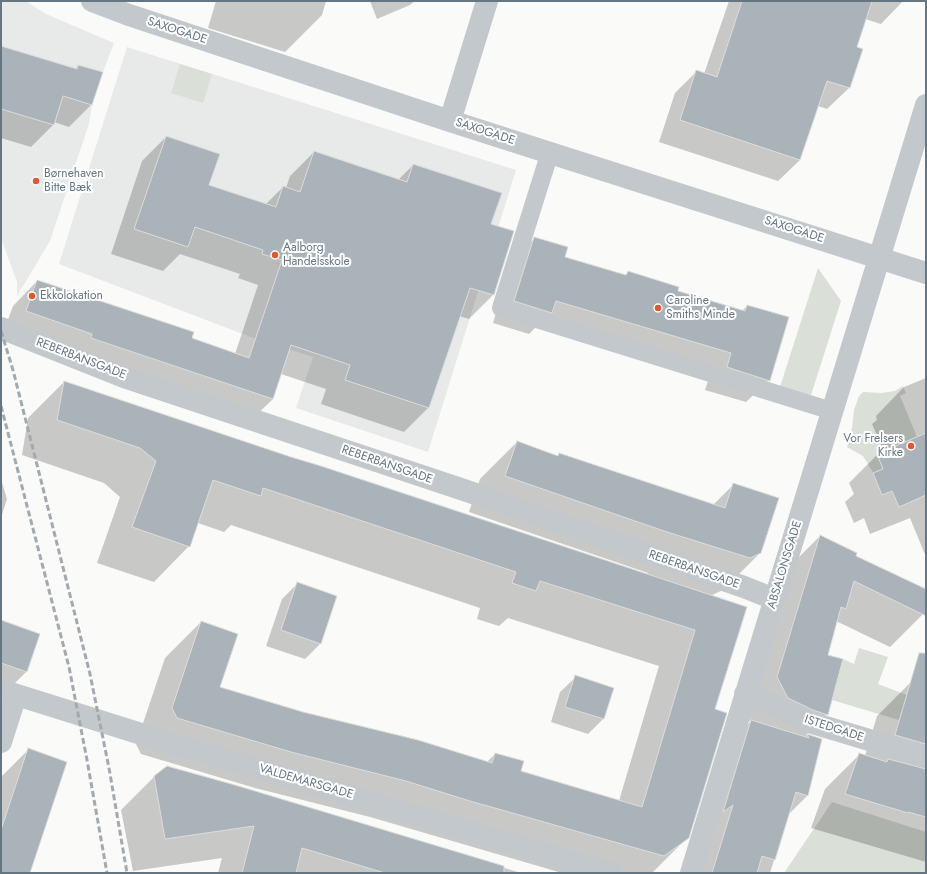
<!DOCTYPE html>
<html>
<head>
<meta charset="utf-8">
<style>
  body { margin:0 }
  #map { position:relative; width:927px; height:874px; overflow:hidden; background:#fafaf8; font-family:Jost,sans-serif }
  canvas { display:block }
  .frame { position:absolute; inset:0; border:2px solid #657683; pointer-events:none }
</style>
</head>
<body>
<div id="map">
<canvas width="927" height="874"></canvas>
<div class="frame"></div>
</div>
<script>
const context = document.querySelector('canvas').getContext('2d');
context.lineJoin = 'round';
function fill(path, color) {
  context.fillStyle = color;
  context.fill(path, 'evenodd');
}
function shape(rows) {
  const path = new Path2D();
  for (const r of rows) {
    path.moveTo(r[0], r[1]);
    for (let i = 2; i < r.length; i += 2) path.lineTo(r[i], r[i + 1]);
  }
  return path;
}
function trace(path, color, width, dash) {
  context.strokeStyle = color;
  context.lineWidth = width;
  context.lineCap = dash ? 'butt' : 'round';
  context.setLineDash(dash || []);
  context.stroke(path);
}
function write(font, color, halo, rows, align = 'center') {
  context.font = font + ' Jost,sans-serif';
  context.lineWidth = 4;
  context.setLineDash([]);
  context.textBaseline = 'middle';
  context.strokeStyle = halo;
  context.fillStyle = color;
  for (const [text, x, y, turn = 0] of rows) {
    context.save();
    context.translate(x, y);
    context.rotate((+turn || 0) * Math.PI / 180);
    context.textAlign = isNaN(turn) ? turn : align;
    if (halo) context.strokeText(text, 0, 0);
    context.fillText(text, 0, 0);
    context.restore();
  }
}
fill(shape([
  [1,1,26,1,46,14,114,43,103,72,92,105,89,124,50,241,17,296,17,282,1,238],
  [127,47,516,170,428,452,296,408,313,357,256,339,59,264]
]), '#e8e9e9');
fill(shape([
  [180,64,212,74,203,103,171,93],
  [818,268,841,301,811,395,780,387],
  [903,386,906,393,900,396,917,437,877,454,883,469,873,473,871,469,863,456,847,447,852,428,854,410,859,396,863,392,882,393,895,391],
  [859,648,888,657,878,684,907,695,899,720,832,700,843,659,854,664],
  [832,802,926,832,926,873,784,873]
]), '#dadfd7');
fill(shape([
  [216,1,326,1,322,15,285,52,208,28],
  [370,1,415,1,410,5,377,19],
  [729,1,903,1,881,24,865,19,856,48,861,50,849,88,827,109,818,106,800,160,778,181,659,142,675,93,696,72,704,74],
  [1,47,75,69,78,66,91,105,69,127,54,122,54,124,31,147,1,138],
  [166,137,208,185,266,204,283,187,286,188,290,176,314,152,398,180,413,165,490,225,493,295,469,319,459,316,428,408,404,432,321,404,326,389,281,374,273,399,248,423,2,336,13,306,37,281,191,339,235,354,258,285,238,278,240,274,180,254,163,271,111,254,142,161],
  [535,238,564,258,625,276,628,273,676,291,742,311,747,306,769,380,746,402,705,390,710,375,539,324,529,334,493,323,512,261],
  [926,378,926,557,910,518,870,534,864,518,854,523,845,502,854,494,849,483,877,455,884,452,872,424,877,420,876,416,904,387],
  [64,382,648,575,648,573,469,512,480,479,517,442,557,456,559,454,713,505,734,484,760,553,723,590,710,596,714,710,688,837,652,873,562,873,370,817,255,788,141,754,136,744,165,658,201,622,218,688,302,713,487,762,495,754,520,772,619,801,659,666,508,618,499,626,477,619,480,608,231,525,224,532,198,523,189,546,154,582,97,563,120,497,104,483,22,455,28,418],
  [1,479,7,499,1,518],
  [820,536,855,556,926,590,926,608,923,614,890,647,836,621,826,656,827,714,806,735,821,740,807,796,788,815,770,873,688,873,716,757,750,722,744,710,787,569],
  [297,584,336,597,320,644,305,659,266,646,282,599],
  [1,622,26,672,1,697],
  [576,677,603,719,588,734,551,722,560,692],
  [912,681,926,685,926,862,811,828,825,789,859,755,865,756,877,716],
  [28,750,29,873,1,873,1,777],
  [154,777,235,786,521,873,218,873,222,858,133,871,121,810]
]), '#0003');
const building = shape([
  [742,1,872,1,857,47,863,49,850,88,827,81,800,160,680,120,696,70,717,77,742,1],
  [1,46,77,69,78,65,103,72,92,105,63,96,54,125,1,109,1,46],
  [166,136,220,154,209,185,276,207,283,186,300,192,314,151,407,182,413,164,502,193,491,224,514,231,494,295,470,288,429,408,345,380,350,365,291,345,273,399,91,338,92,334,26,311,37,280,194,332,192,338,249,358,282,260,262,254,263,250,195,227,188,247,134,229,166,136],
  [534,237,568,247,565,257,626,275,628,271,679,287,678,291,745,311,747,305,789,317,770,381,727,367,731,353,556,301,552,313,514,301,534,237],
  [64,381,291,457,321,466,747,607,715,709,727,713,689,838,664,856,470,801,406,781,291,752,177,718,172,708,201,621,238,634,220,687,303,712,418,740,492,763,495,753,524,761,521,771,642,807,695,630,540,581,536,591,512,583,516,572,263,488,261,496,213,480,190,547,132,527,156,461,140,448,57,420,64,381],
  [926,433,926,495,899,507,892,491,882,495,873,473,883,469,877,454,926,433],
  [517,441,558,456,559,453,725,508,733,483,779,498,761,553,750,558,664,531,505,476,517,441],
  [820,535,857,553,856,556,926,589,926,616,854,581,846,609,841,607,828,655,843,659,828,715,813,710,788,698,777,677,820,535],
  [297,582,337,596,321,644,281,630,297,582],
  [1,620,40,634,27,672,1,663,1,620],
  [919,653,926,653,926,744,895,735,919,653],
  [575,675,614,688,604,719,565,707,575,675],
  [751,720,809,738,807,734,822,739,808,796,796,792,775,860,762,856,757,873,712,873,733,805,723,812,751,720],
  [28,748,67,762,30,873,1,873,1,830,28,748],
  [859,753,887,762,888,759,926,769,926,817,908,812,908,813,845,794,859,753],
  [167,766,235,785,504,866,504,873,385,873,302,848,296,873,242,873,254,826,165,839,154,776,167,766]
]);
fill(building, '#aab3b9');
trace(building, '#dcdcda', 1);
trace(shape([
  [550,152,501,308,832,411]
]), '#c3c8cc', 18);
trace(shape([
  [92,1,129,15,450,121,926,273],
  [450,121,487,1],
  [1,328,124,377,464,490,744,587,774,599],
  [1,690,154,738,612,873],
  [745,694,760,699,809,722,926,757],
  [1,742,16,695],
  [691,873,926,105]
]), '#c3c8cc', 22);
trace(shape([
  [1,331,13,370,90,674,109,768,127,873],
  [1,406,69,667,87,760,107,873]
]), '#a2aab0', 3, [6, 3]);
for (const [x, y, r, color] of [
  [36,181,4,"#e4572e"],
  [275,255,4,"#e4572e"],
  [32,296,4,"#e4572e"],
  [658,308,4,"#e4572e"],
  [911,446,4,"#e4572e"]
]) {
  const dot = new Path2D();
  dot.arc(x, y, r, 0, 2 * Math.PI);
  context.fillStyle = color;
  context.fill(dot);
  trace(dot, '#fff', 1.5);
}
write('12px', '#657683', '#fff', [
  ["SAXOGADE",177,31,18],
  ["SAXOGADE",485,132,18],
  ["SAXOGADE",794,230,18],
  ["REBERBANSGADE",81,359,21],
  ["REBERBANSGADE",387,465,19],
  ["ABSALONSGADE",785,565,-73],
  ["REBERBANSGADE",694,570,19],
  ["ISTEDGADE",834,729,18],
  ["VALDEMARSGADE",306,782,16]
]);
write('12px', '#657683', '#fff', [
  ["Børnehaven",44,174],
  ["Bitte Bæk",44,188],
  ["Aalborg",283,248],
  ["Handelsskole",283,262],
  ["Ekkolokation",40,296],
  ["Caroline",666,301],
  ["Smiths Minde",666,315],
  ["Vor Frelsers",903,439,"right"],
  ["Kirke",903,453,"right"]
], 'left');
</script>
</body>
</html>
